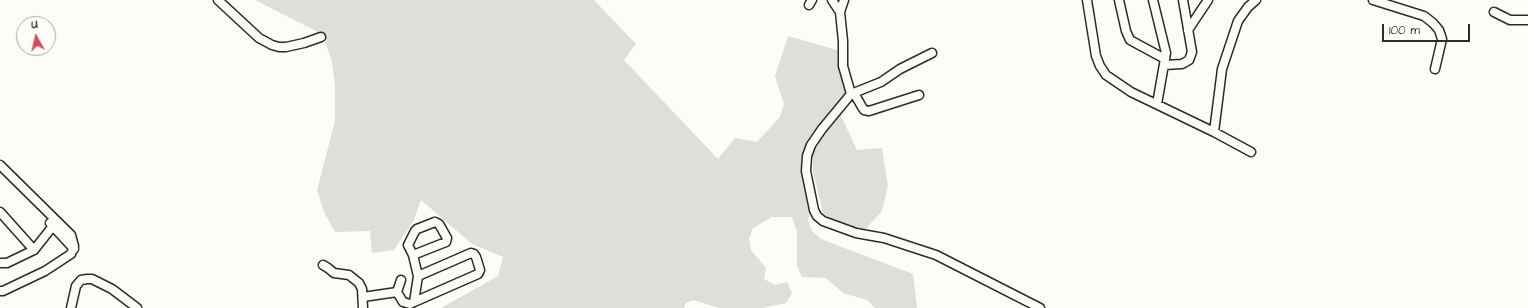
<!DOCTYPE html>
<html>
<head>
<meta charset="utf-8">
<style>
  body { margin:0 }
  #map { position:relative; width:1528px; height:308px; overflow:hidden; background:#fdfcf7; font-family:"Architects Daughter",sans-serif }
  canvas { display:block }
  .north { position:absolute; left:16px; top:16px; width:40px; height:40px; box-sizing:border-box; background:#fdfcf7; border:1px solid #a9a8a5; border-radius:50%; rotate:352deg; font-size:11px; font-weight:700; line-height:16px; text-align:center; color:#2b2b2b }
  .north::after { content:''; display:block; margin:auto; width:14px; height:18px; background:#d1495b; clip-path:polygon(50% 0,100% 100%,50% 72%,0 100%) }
  .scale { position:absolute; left:1382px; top:24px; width:88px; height:18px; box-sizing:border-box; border:2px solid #2b2b2b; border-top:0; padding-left:5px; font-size:12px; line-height:14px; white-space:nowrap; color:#2b2b2b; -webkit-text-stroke:3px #fdfcf7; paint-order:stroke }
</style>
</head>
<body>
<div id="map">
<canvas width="1528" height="308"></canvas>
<div class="north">U</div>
<div class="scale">100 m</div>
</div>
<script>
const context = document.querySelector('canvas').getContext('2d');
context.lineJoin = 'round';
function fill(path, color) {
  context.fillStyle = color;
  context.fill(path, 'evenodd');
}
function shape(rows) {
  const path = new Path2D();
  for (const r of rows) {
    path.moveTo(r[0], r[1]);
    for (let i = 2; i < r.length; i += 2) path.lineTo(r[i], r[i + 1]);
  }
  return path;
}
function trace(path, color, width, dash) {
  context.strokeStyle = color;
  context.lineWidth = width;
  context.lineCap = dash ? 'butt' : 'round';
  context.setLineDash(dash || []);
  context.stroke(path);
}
fill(shape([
  [255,0,594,0,636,44,624,60,718,159,735,138,757,142,780,117,784,104,775,76,788,36,844,52,850,94,840,107,842,118,857,150,882,148,888,186,882,211,864,231,831,221,823,213,813,171,812,141,803,161,811,209,808,220,812,231,821,239,913,274,917,308,875,308,867,300,843,293,826,278,802,277,797,266,797,232,792,217,772,217,753,228,749,239,751,250,766,268,764,279,775,285,787,282,792,293,786,303,763,308,719,308,693,300,686,303,684,308,441,308,498,276,503,257,472,244,421,200,413,222,394,250,372,253,370,231,335,232,324,212,317,190,335,121,335,86,332,61,324,39,316,31]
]), '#dfdeda');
const minor = shape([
  [218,0,259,38,272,45,279,47,286,47,304,43,321,37],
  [832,0,840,12,843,41,843,66,851,94,822,129,811,145,807,156,806,171,814,210,817,216,823,221,856,233,884,238,936,255,1040,308],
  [1087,0,1096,56,1100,66,1106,75,1131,92,1214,132,1251,152],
  [1119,0,1126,31,1130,40,1165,59],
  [1153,0,1166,53,1157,104],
  [1373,0,1424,16,1433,23,1439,30,1442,39,1435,69],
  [809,5,812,0],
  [840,12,844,0],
  [1494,12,1510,20,1528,20],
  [1188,30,1208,0],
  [1164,65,1182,64,1189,60,1192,52,1183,0],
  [854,93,862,107,864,110,869,111,919,95],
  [851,94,881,82,900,69,932,53],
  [1214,132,1222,69,1238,21,1248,7,1256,0],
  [0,165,71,235,74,246,71,254,45,271,3,291,0,291],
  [0,212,34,250],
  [435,222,439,224,447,238,446,242,413,255,408,245,415,231,417,229,435,222],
  [50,223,74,249],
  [413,255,418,276,414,302,478,274,480,270,476,257,474,254,471,253,418,276],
  [0,263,7,263,34,250,53,226],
  [323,265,328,268,334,273,349,275,359,283,362,289,363,308],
  [401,280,397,292,403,302,410,304,414,302],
  [363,297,397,292],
  [71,308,76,286,81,280,87,279,92,279,112,289,137,308]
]);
trace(minor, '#2b2b2b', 11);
trace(minor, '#fdfcf7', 8);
</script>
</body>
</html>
